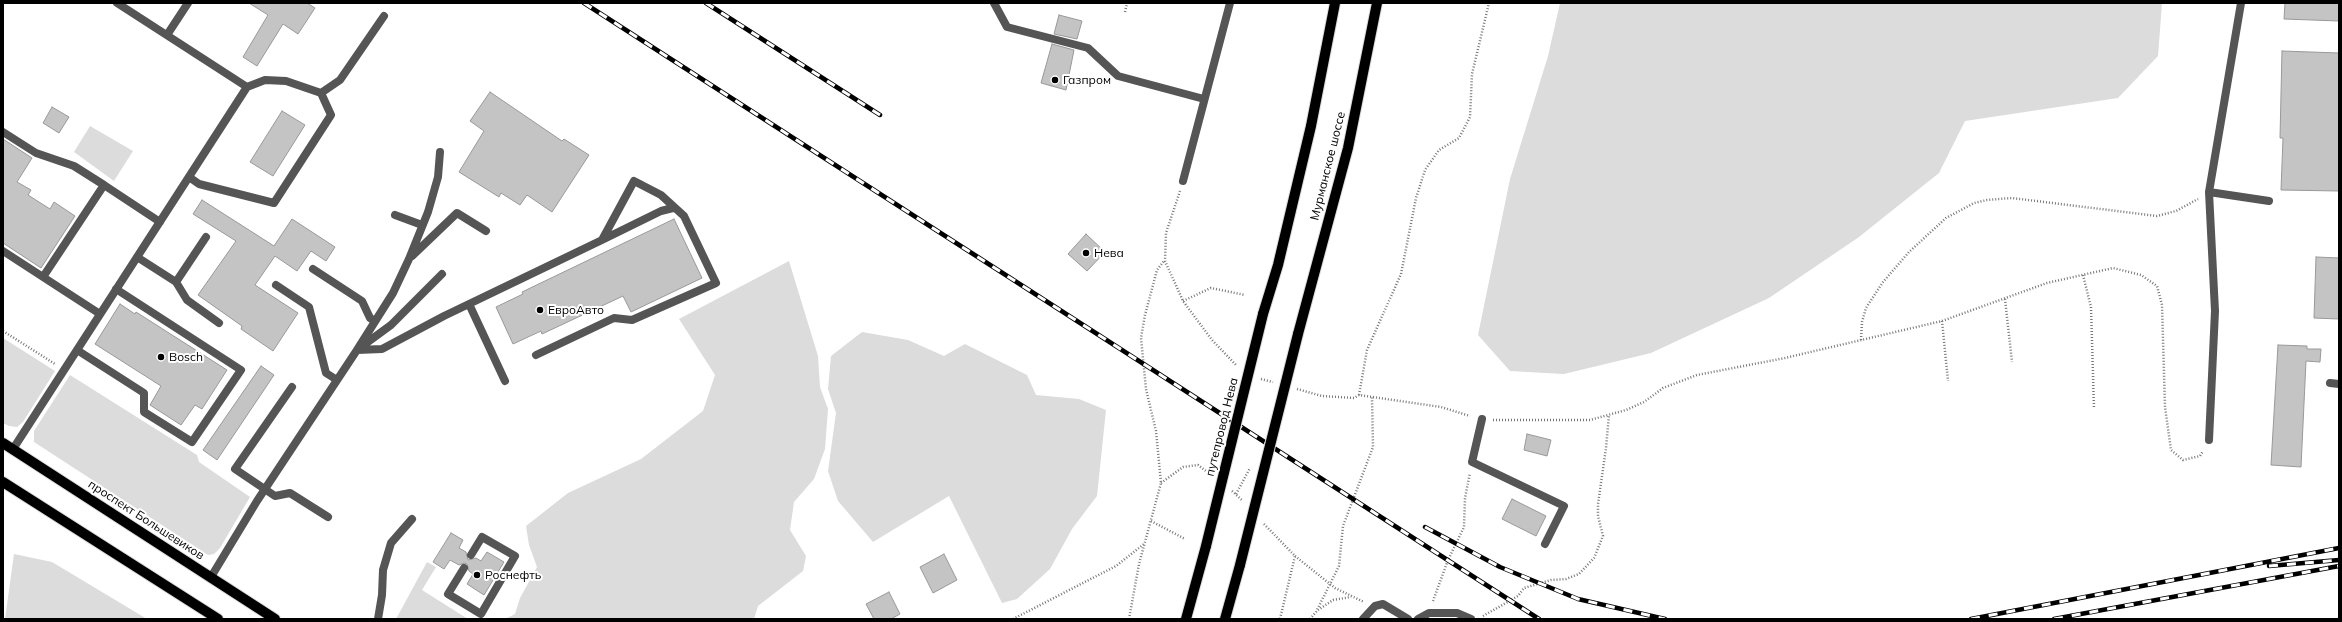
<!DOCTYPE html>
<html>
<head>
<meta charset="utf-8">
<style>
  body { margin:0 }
  #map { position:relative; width:2342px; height:622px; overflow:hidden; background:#fff; font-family:Mulish,sans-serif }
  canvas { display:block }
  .frame { position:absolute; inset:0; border:4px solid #000; pointer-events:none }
</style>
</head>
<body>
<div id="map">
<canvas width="2342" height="622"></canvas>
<div class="frame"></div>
</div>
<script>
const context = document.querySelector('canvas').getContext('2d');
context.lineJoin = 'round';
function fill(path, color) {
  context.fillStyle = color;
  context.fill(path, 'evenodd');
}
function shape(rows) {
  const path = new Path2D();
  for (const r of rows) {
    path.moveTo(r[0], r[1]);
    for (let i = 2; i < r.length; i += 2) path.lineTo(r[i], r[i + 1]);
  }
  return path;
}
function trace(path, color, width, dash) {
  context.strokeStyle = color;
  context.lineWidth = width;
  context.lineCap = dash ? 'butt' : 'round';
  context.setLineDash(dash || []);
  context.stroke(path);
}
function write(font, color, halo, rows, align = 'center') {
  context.font = font + ' Mulish,sans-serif';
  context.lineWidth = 4;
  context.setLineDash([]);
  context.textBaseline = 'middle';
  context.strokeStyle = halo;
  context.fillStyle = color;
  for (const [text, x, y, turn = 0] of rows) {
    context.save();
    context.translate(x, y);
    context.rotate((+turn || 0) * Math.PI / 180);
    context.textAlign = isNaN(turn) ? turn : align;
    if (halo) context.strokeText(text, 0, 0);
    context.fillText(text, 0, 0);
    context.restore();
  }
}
fill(shape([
  [1560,3,2162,3,2158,56,2118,98,1965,121,1939,173,1859,237,1769,298,1651,353,1564,374,1510,371,1478,335,1510,179,1548,56],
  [90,126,133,151,114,181,74,152],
  [789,261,818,356,820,387,828,409,825,449,814,479,794,502,790,530,806,556,803,571,758,606,754,619,505,619,515,614,520,598,537,567,529,545,526,526,568,493,641,459,703,411,715,375,679,319],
  [862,332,908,340,944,356,965,344,1027,375,1036,395,1079,399,1106,410,1097,496,1072,529,1050,569,1017,599,1002,603,949,496,873,542,838,501,828,471,836,413,828,389,831,356],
  [3,338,55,371,23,422,17,427,9,426,3,423],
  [70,375,197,455,199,462,250,497,220,548,214,554,208,555,34,442,34,431],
  [14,554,52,562,147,619,5,619],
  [427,562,436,567,422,590,468,619,396,619]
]), '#dcdcdc');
const building = shape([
  [249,3,307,3,315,8,298,34,283,24,257,66,243,57,268,15,249,3],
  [2285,3,2339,3,2339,21,2284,19,2285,3],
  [1059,15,1082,21,1077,39,1054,34,1059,15],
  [1052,44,1074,50,1066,90,1041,83,1052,44],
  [2282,51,2339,53,2339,191,2281,190,2283,138,2280,138,2282,51],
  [490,92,562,141,564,139,589,155,552,212,527,195,520,205,501,193,499,197,459,172,484,131,470,121,490,92],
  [52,107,69,117,59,133,43,123,52,107],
  [282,111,305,125,273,176,250,162,282,111],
  [3,139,32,158,17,182,31,190,28,195,50,209,54,202,75,216,41,268,3,243,3,139],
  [202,200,274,246,292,219,335,247,326,261,311,251,297,271,275,256,255,285,298,313,273,351,241,329,242,326,198,295,236,241,193,214,202,200],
  [674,219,702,278,631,312,623,296,542,334,541,331,513,344,496,307,523,294,522,292,674,219],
  [1086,234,1105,252,1087,271,1068,254,1086,234],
  [2316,257,2339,258,2339,319,2314,318,2316,257],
  [120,304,135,314,136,312,227,370,202,409,195,405,181,425,150,405,161,386,95,344,120,304],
  [2278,345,2307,346,2307,349,2321,349,2320,362,2306,361,2301,467,2271,465,2278,345],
  [261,366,274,375,217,460,203,450,261,366],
  [1527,434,1551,440,1547,456,1524,450,1527,434],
  [1512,499,1546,516,1536,536,1502,519,1512,499],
  [451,533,463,540,459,548,466,552,468,560,476,558,481,561,487,552,504,562,484,595,467,584,473,574,469,571,467,564,464,563,459,565,450,560,444,569,433,562,451,533],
  [944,554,957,580,933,593,920,567,944,554],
  [889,592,900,614,891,619,874,619,866,604,889,592]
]);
fill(building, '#c4c4c4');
trace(building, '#999', 1);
const primary = shape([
  [1263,314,1278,265,1311,126,1335,3],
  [1298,334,1348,148,1377,3],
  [3,443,275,619],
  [3,482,218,619],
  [1186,619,1206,546],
  [1225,619,1240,565]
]);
trace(primary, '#dbdbdb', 12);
trace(shape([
  [1125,12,1127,3],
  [1180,191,1166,233,1165,261,1183,301,1212,340,1237,366],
  [2083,275,2091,307,2094,409],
  [2005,299,2012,362],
  [1183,301,1211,288,1245,295],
  [1942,321,1948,381],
  [3,331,55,364],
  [1861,340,1862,322,1866,308,1883,282,1909,252,1946,218,1974,203,1987,200,2012,198,2157,216,2176,211,2198,199],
  [1261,379,1273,382],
  [1297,389,1322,396,1354,398,1359,395,1441,407,1470,416],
  [1359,395,1367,350,1401,274,1416,198,1425,170,1439,150,1459,138,1470,117,1472,74,1489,3],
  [1493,420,1590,420,1626,410,1644,402,1663,388,1697,375,1785,358,1942,321,2047,283,2113,268,2141,275,2157,286,2162,305,2165,407,2171,450,2183,460,2200,456,2203,451],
  [1161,483,1183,467,1198,465,1210,474],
  [1232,491,1243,501],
  [1236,494,1250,468],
  [1151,521,1185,539],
  [1264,524,1295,556,1280,619],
  [1295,556,1335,588,1364,602],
  [1433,601,1448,560,1464,527,1465,498,1470,473],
  [1318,610,1333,600,1351,597],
  [1483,616,1518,596,1524,588,1551,580,1566,579,1579,574,1594,558,1603,536,1598,516,1598,504,1606,448,1609,415],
  [1013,619,1116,566,1144,544],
  [1129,619,1139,564,1161,483,1156,431,1146,389,1141,338,1145,315,1157,270,1164,261],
  [1310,619,1316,612,1339,566,1343,526,1373,447,1372,397]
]), '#777', 2.5, [1, 2]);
trace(shape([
  [117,3,247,87],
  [994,3,1007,27,1088,48,1118,76,1204,99],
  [167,35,188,3],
  [3,132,36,153,74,166,104,185],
  [189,177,199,184,274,203,331,115,321,93],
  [2209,192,2269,201],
  [395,215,422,225],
  [602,240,661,211,673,208],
  [3,251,43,277],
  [412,256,457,213,486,231],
  [137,257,176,282,187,300,219,323],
  [313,269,362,301,370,318,375,321],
  [176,282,206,237],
  [276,285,309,307,326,373,337,380],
  [469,304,505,381],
  [100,314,43,277,104,185,160,222],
  [361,347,391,325,442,274],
  [77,350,144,393,144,412,192,442,241,370,116,289],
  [357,350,393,293,409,259,428,212,438,177,440,152],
  [2330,383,2339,384],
  [292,387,235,469,275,496,290,493,328,517],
  [1482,419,1472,462,1564,506,1545,544],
  [2209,440,2215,311,2209,192,2241,3],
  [13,449,247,87,265,80,286,81,321,93,340,80,384,16],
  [464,568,448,594,481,614,515,556,482,537,471,555],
  [211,577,257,501,357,350,382,349,444,316,602,240,634,181,661,195,684,216,716,283,632,320,614,318,536,355],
  [378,619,382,595,383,570,391,543,412,519],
  [1363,619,1375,606,1383,604,1408,619]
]), '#555', 8);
trace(shape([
  [1183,181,1230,3],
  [1418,619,1429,613,1457,613,1471,619]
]), '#555', 8);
trace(primary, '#000', 10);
const rail = shape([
  [584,3,1539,619],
  [706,3,880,115],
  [1425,527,1500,567,1578,599,1665,619],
  [2269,566,2339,560],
  [1971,619,2339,548],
  [2054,619,2339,566]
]);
trace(rail, '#000', 4.5);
trace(rail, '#fff', 3, [9]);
const primaryBridge = shape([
  [1206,546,1263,314],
  [1240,565,1298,334]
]);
trace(primaryBridge, '#dbdbdb', 12, []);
trace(primaryBridge, '#000', 10);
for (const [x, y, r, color] of [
  [1055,80,4,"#000"],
  [1086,253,4,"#000"],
  [540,310,4,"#000"],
  [161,357,4,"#000"],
  [477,575,4,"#000"]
]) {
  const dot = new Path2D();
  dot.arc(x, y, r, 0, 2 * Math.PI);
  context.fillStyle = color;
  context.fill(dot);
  trace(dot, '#fff', 1.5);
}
write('12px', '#000', '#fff', [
  ["Газпром",1063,80],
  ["Нева",1094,253],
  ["ЕвроАвто",548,310],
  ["Bosch",169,357],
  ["Роснефть",485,575]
], 'left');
write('12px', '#000', '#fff', [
  ["Мурманское шоссе",1328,166,-76],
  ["путепровод Нева",1222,427,-76],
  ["проспект Большевиков",146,520,33]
]);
</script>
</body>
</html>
